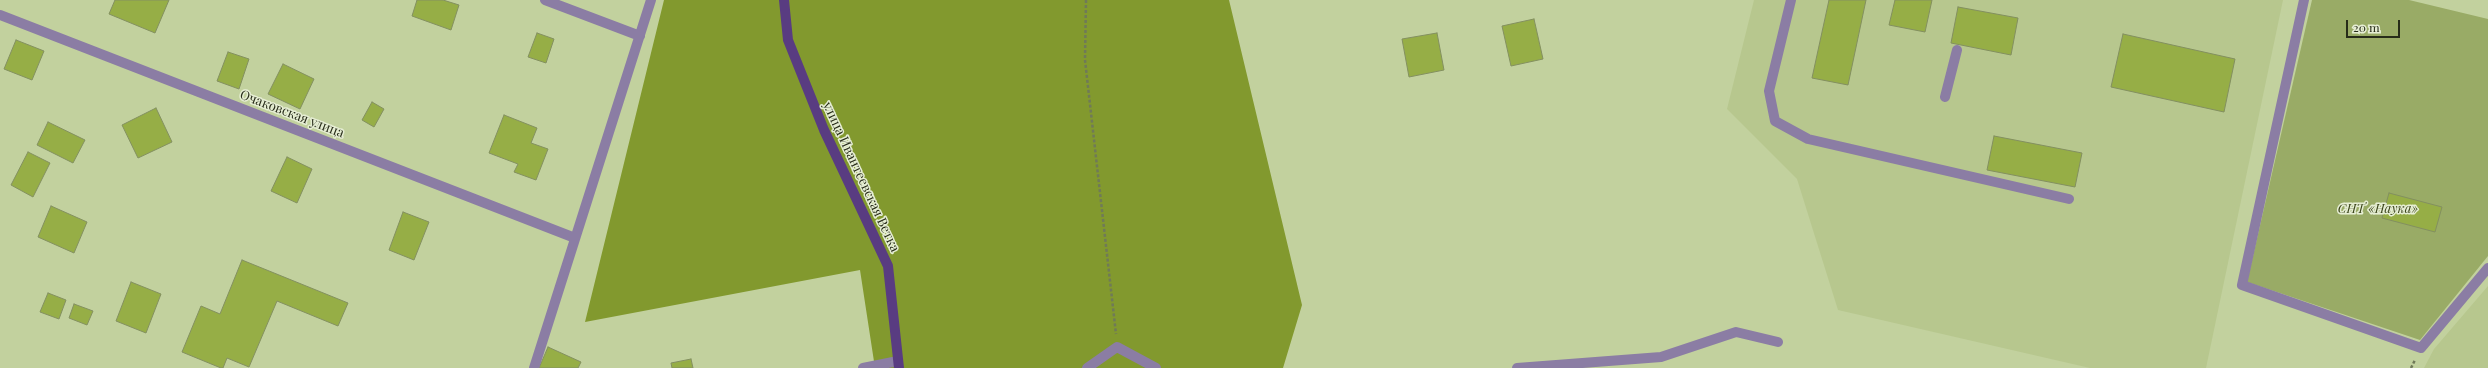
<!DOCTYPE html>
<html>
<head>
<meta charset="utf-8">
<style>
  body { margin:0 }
  #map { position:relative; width:2488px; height:368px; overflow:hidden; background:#c2d19e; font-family:"Playfair Display",serif }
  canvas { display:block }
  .scale { position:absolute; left:2346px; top:20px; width:54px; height:18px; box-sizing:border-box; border:2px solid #272c19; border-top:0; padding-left:5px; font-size:12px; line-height:14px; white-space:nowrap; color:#272c19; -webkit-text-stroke:3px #e6eed4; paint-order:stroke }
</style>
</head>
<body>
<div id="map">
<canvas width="2488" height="368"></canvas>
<div class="scale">20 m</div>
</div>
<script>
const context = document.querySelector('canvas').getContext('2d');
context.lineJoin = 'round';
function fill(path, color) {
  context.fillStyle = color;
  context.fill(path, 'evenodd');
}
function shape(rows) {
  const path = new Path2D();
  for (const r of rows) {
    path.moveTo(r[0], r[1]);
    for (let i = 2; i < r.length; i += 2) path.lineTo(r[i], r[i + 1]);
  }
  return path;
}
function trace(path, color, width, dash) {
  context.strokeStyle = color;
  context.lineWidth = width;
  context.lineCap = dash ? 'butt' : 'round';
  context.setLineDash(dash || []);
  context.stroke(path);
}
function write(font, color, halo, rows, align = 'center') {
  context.font = font + ' "Playfair Display",serif';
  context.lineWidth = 3;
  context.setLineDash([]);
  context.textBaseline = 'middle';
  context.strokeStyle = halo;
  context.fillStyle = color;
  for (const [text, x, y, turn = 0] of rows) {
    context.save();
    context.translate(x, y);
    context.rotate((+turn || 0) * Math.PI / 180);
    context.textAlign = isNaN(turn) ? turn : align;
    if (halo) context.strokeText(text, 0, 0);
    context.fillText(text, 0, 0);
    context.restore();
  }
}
fill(shape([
  [1754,0,2283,0,2206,368,2090,368,1838,310,1797,179,1727,109],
  [2488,286,2488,368,2424,368,2434,349]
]), '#b7c78e');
fill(shape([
  [2312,0,2409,0,2488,19,2488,256,2420,340,2247,282]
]), '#99ab66');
fill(shape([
  [664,0,1229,0,1302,305,1283,368,875,368,860,270,585,322]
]), '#82992e');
const building = shape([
  [115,0,169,0,155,33,109,14,115,0],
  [417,0,443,0,459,5,451,30,412,16,417,0],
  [1829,0,1866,0,1848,85,1812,78,1829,0],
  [1895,0,1932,0,1925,32,1889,25,1895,0],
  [1958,7,2018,18,2011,55,1951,43,1958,7],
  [1534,19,1543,59,1511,66,1502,26,1534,19],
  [537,33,554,39,546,63,528,57,537,33],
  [1437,33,1444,70,1409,77,1402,39,1437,33],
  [2123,34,2235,59,2224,112,2111,87,2123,34],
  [16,40,44,51,32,80,4,69,16,40],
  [228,52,249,59,239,89,217,81,228,52],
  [283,64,314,79,300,109,268,94,283,64],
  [372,102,384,109,374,127,362,120,372,102],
  [156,108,172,142,138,158,122,125,156,108],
  [504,115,537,128,531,143,548,149,536,180,514,172,518,164,489,153,504,115],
  [48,122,85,140,73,163,37,145,48,122],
  [1994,136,2082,153,2075,187,1987,170,1994,136],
  [28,152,50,163,33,197,11,185,28,152],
  [287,157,312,169,297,203,271,191,287,157],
  [2389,193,2442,207,2435,232,2382,218,2389,193],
  [51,206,87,222,74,253,38,237,51,206],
  [403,212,429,222,414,260,389,250,403,212],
  [242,260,348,303,338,326,277,301,249,367,227,358,223,368,221,368,182,352,201,306,220,314,242,260],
  [131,282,161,294,146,333,116,321,131,282],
  [48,293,66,300,59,319,40,312,48,293],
  [74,304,93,311,87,325,69,318,74,304],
  [548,347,581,362,578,368,539,368,548,347],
  [691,359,693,368,672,368,671,363,691,359]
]);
fill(building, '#96ae46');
trace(building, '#839060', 1);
trace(shape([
  [1086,0,1085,60,1116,334],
  [2411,368,2415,360]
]), '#707a58', 2.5, [3, 2]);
trace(shape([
  [545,0,640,36],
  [1791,0,1769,91,1775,121,1808,139,2069,199],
  [2304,0,2242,285,2421,348,2488,268],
  [0,15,575,238],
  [1945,97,1957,50],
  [534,368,651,0],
  [863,368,898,361],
  [1087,368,1117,347,1156,368],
  [1517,368,1661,357,1736,332,1778,342]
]), '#8b7da4', 10);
trace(shape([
  [784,0,788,40,824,130,888,266,899,368]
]), '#593c81', 10);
write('13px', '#272c19', '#e6eed4', [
  ["Очаковская улица",292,114,21],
  ["улица Ивантеевская Ветка",861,177,65]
]);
write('italic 13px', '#3b451b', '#e6eed4', [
  ["СНТ «Наука»",2378,209]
]);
</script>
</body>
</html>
